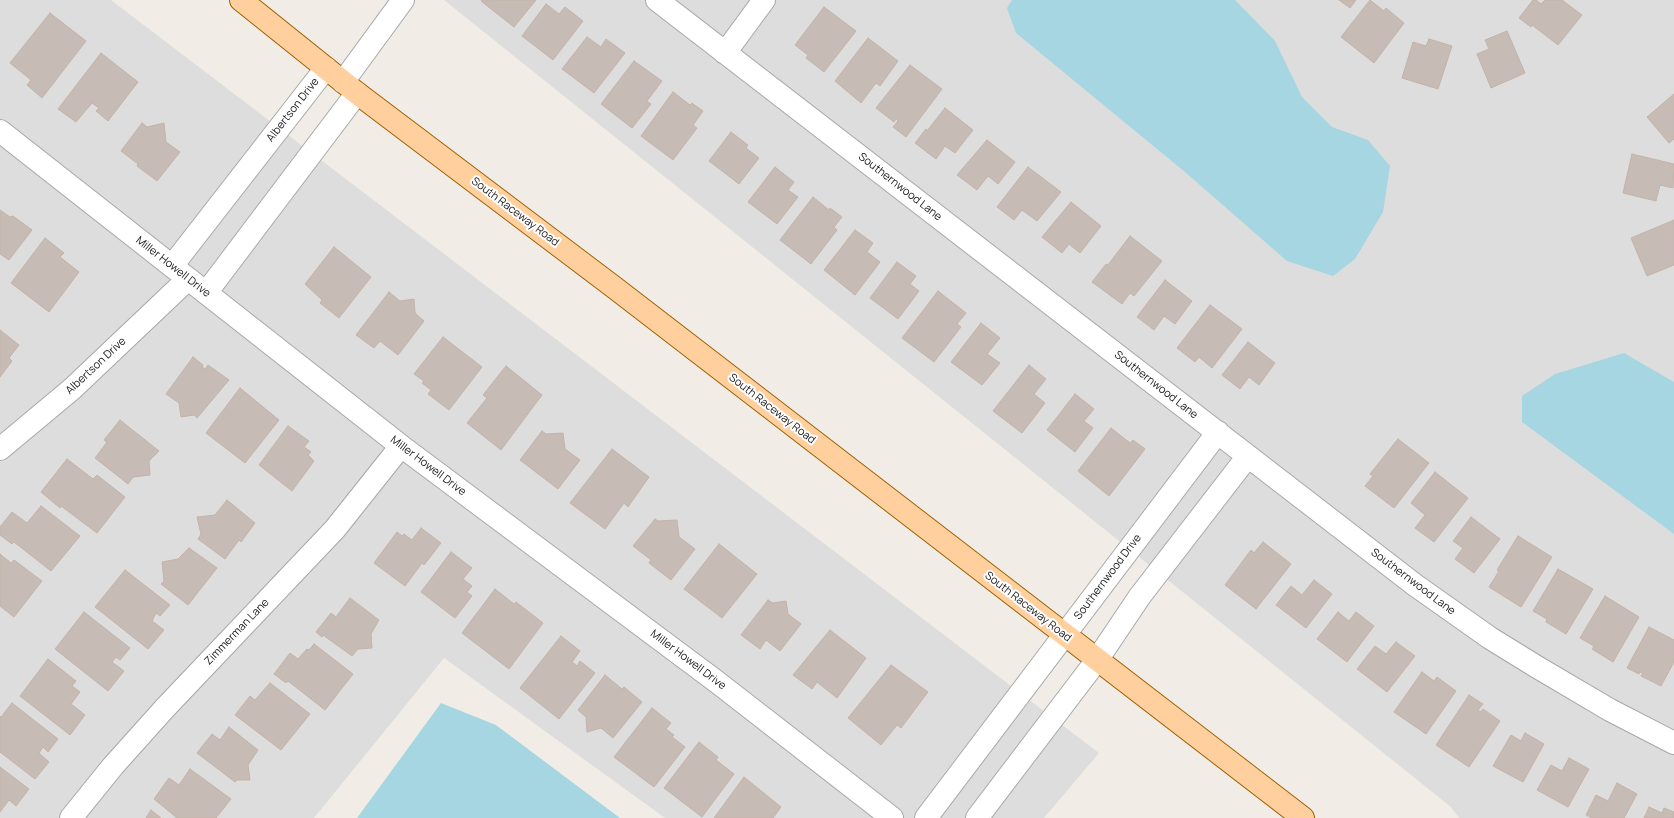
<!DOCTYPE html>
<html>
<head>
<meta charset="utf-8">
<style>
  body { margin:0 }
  canvas { display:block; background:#f1ede6 }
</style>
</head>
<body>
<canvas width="1674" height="818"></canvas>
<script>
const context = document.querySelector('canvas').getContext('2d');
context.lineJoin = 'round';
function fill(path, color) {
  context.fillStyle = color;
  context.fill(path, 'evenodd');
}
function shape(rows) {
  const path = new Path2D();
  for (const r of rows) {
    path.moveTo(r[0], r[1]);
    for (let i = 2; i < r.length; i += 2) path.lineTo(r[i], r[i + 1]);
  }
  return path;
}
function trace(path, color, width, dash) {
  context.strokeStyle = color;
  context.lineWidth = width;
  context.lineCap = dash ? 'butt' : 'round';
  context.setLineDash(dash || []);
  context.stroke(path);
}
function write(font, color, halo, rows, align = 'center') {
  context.font = font + ' Manrope,sans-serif';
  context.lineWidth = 4;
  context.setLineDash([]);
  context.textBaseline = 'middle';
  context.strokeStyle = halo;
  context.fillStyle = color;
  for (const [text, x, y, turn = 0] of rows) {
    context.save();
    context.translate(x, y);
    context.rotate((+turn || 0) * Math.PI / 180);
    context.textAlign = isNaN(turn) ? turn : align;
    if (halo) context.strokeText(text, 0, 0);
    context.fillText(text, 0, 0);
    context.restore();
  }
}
fill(shape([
  [0,0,111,0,1099,753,1044,818,665,818,444,658,314,818,0,818],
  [444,0,1674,0,1674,818,1459,818,1451,807]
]), '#dedddd');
fill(shape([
  [1012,0,1235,0,1275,41,1302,97,1332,127,1368,140,1390,166,1383,212,1355,259,1333,276,1287,261,1185,172,1016,33,1007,8],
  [1624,353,1674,382,1674,534,1522,422,1522,396,1555,374],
  [441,703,496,725,620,818,357,818]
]), '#a5d6e1');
const building = shape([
  [482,0,536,0,514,27,481,1,482,0],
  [1339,0,1356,0,1350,8,1339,0],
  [1370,0,1384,11,1386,8,1404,23,1374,63,1341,37,1370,0],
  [1533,0,1536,0,1541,4,1545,0,1562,0,1582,15,1558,45,1532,25,1531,27,1519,18,1533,0],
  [546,4,559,14,565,7,583,21,553,60,522,36,546,4],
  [824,7,856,31,824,72,806,58,808,55,795,45,824,7],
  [50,13,86,41,42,98,27,85,31,80,10,63,50,13],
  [1507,31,1525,73,1491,88,1477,54,1489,49,1485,40,1507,31],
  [587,37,601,47,606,39,625,53,594,93,562,69,587,37],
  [868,38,898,61,880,86,876,83,861,103,835,81,868,38],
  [1429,39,1452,46,1438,89,1402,78,1413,42,1426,46,1429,39],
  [101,53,138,82,108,121,96,111,99,108,92,103,76,122,58,109,101,53],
  [634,61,662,81,647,101,651,104,632,128,601,104,634,61],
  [910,65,942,89,906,137,893,127,898,121,896,119,894,122,876,108,910,65],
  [673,92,690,105,692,103,703,111,693,125,697,128,673,160,641,136,673,92],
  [1674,94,1674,139,1669,143,1647,117,1674,94],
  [945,108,973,130,955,153,945,146,936,159,915,143,926,129,927,131,945,108],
  [142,123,147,127,164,123,166,142,180,152,157,181,137,166,138,164,121,151,142,123],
  [731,132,748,145,746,148,759,158,739,184,709,161,731,132],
  [987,140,1015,162,998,184,988,176,977,190,957,175,987,140],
  [1632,154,1674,164,1673,188,1660,185,1656,201,1623,193,1632,154],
  [775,167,794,182,788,190,798,197,777,224,748,202,775,167],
  [1028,167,1061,192,1037,221,1022,210,1014,220,997,207,1028,167],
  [813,197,829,210,830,208,842,217,834,227,837,230,811,264,780,240,813,197],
  [1071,202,1101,226,1080,253,1069,244,1062,253,1042,237,1071,202],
  [0,210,10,217,13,216,32,230,9,260,0,254,0,210],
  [1674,220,1674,265,1647,276,1631,238,1674,220],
  [855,230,873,243,867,252,880,262,855,295,824,270,855,230],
  [1130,236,1162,261,1134,296,1130,293,1122,304,1092,282,1106,264,1108,265,1130,236],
  [45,238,64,253,60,257,79,272,49,312,11,283,45,238],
  [334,247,371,277,339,318,320,303,322,300,305,284,334,247],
  [897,262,916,276,910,284,919,291,898,319,870,298,897,262],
  [1165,280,1192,301,1175,324,1164,316,1154,330,1137,317,1165,280],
  [938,291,966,313,957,324,961,327,934,362,902,338,938,291],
  [389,292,400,301,414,299,415,313,424,321,398,355,380,341,374,348,356,335,389,292],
  [1210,305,1242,329,1212,368,1199,357,1195,362,1177,348,1210,305],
  [981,323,1000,338,987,354,1000,363,982,385,951,362,981,323],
  [0,330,19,345,9,358,12,361,0,377,0,330],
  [443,337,482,367,449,410,428,394,431,390,422,383,424,381,414,374,443,337],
  [1248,342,1275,363,1259,385,1249,377,1240,389,1222,375,1248,342],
  [193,357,203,365,202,367,205,369,208,365,229,380,197,418,194,415,181,417,179,403,166,394,193,357],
  [1029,365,1046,379,1034,394,1045,403,1022,433,993,411,1029,365],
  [506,366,542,395,501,450,467,423,487,398,483,395,506,366],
  [240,388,279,420,245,463,206,433,240,388],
  [1075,394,1094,409,1084,421,1093,428,1075,452,1047,430,1075,394],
  [120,420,159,451,149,461,150,475,133,477,128,484,95,458,107,442,104,440,120,420],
  [288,426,309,441,304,447,311,452,308,455,314,461,292,491,259,465,288,426],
  [1111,428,1130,443,1133,440,1145,449,1109,496,1078,471,1111,428],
  [542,431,546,434,563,433,565,449,580,460,558,489,520,460,542,431],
  [1398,439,1429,463,1394,508,1365,486,1373,476,1370,474,1398,439],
  [612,449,649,477,628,507,624,503,605,529,570,503,612,449],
  [67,459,93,479,97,475,125,497,97,533,61,506,60,508,41,492,67,459],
  [1435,472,1468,498,1434,542,1415,528,1425,515,1411,503,1435,472],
  [227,500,255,523,241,542,239,540,225,559,198,539,201,534,197,517,215,515,227,500],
  [41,506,80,536,51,571,14,542,12,544,0,535,0,527,12,512,27,523,41,506],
  [1471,517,1500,539,1474,573,1455,559,1463,548,1453,541,1471,517],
  [655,519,658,521,677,520,679,537,695,549,671,580,649,563,651,560,633,546,655,519],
  [421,528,441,543,424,565,422,563,405,586,374,563,397,532,402,536,404,534,412,540,421,528],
  [1518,536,1552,557,1521,607,1489,587,1499,571,1497,570,1518,536],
  [1263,542,1291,564,1256,609,1225,585,1251,550,1254,553,1263,542],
  [719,544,757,574,722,618,684,589,719,544],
  [189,548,217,568,188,605,161,584,164,581,162,562,178,559,189,548],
  [451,552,472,568,463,579,472,586,467,592,472,596,455,618,421,592,451,552],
  [0,554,11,563,14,560,42,581,14,617,0,606,0,554],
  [1558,569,1593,589,1566,634,1546,622,1547,619,1533,611,1558,569],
  [125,570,170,605,160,616,156,613,152,621,164,630,148,649,95,607,125,570],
  [1314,580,1332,594,1306,628,1276,605,1291,586,1302,595,1314,580],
  [495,589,514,604,516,602,543,623,509,669,462,633,495,589],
  [1605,596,1639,617,1613,662,1592,649,1594,646,1580,638,1605,596],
  [350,598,379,620,371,634,372,648,358,649,352,656,323,635,322,637,316,632,331,613,336,617,350,598],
  [768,600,773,603,786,601,788,614,801,624,780,651,766,640,760,649,741,635,768,600],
  [84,612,130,648,120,660,116,657,112,662,124,671,108,691,55,649,84,612],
  [1338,612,1349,621,1356,612,1374,626,1347,662,1317,639,1338,612],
  [1649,627,1674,640,1674,662,1661,686,1641,676,1643,673,1640,672,1639,674,1627,668,1649,627],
  [830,630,866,658,837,698,817,682,812,689,793,675,830,630],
  [561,636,580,651,572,662,577,666,580,661,595,673,559,719,520,688,561,636],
  [1396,642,1415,656,1387,692,1357,669,1375,646,1386,654,1396,642],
  [314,644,353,674,325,710,288,681,286,683,274,674,290,653,298,659,307,649,309,650,314,644],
  [48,659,76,681,72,686,80,692,71,704,85,715,70,735,20,696,48,659],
  [891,665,928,692,901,728,897,725,881,745,848,718,891,665],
  [1422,672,1434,681,1437,677,1456,691,1426,734,1394,712,1422,672],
  [605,675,622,689,624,687,642,702,613,738,601,728,587,732,586,717,578,710,605,675],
  [270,683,310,714,281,750,235,715,250,696,255,700,270,683],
  [1469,695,1483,704,1478,710,1481,712,1483,709,1500,721,1469,767,1436,745,1469,695],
  [12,703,58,739,48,752,43,747,39,753,49,762,35,779,0,752,0,716,1,717,12,703],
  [652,708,671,723,666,729,674,735,672,737,685,747,654,787,614,757,652,708],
  [229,727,258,750,248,765,250,780,237,780,235,782,197,753,212,734,220,740,229,727],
  [1525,733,1544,744,1523,782,1493,766,1511,735,1521,741,1525,733],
  [699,742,718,757,716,760,734,774,702,817,664,788,699,742],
  [1569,758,1589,769,1568,807,1537,790,1551,765,1562,771,1569,758],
  [0,767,29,789,16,806,9,800,0,812,0,767],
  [190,769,231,799,216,818,177,818,154,799,169,778,179,785,190,769],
  [744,777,781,807,773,818,714,818,744,777],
  [1617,783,1637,794,1624,818,1592,818,1586,815,1596,795,1608,801,1617,783],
  [1649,807,1662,813,1664,808,1674,812,1674,818,1644,818,1649,807],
  [151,810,161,818,146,818,151,810]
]);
fill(building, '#c6bcb5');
trace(building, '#c4b3a8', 1);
const minor = shape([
  [657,0,1415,585,1490,638,1537,667,1610,710,1674,743],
  [725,53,764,0],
  [343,82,403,0],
  [0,131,401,446,717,682,892,818],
  [172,266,326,68],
  [206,293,357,93],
  [0,449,72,389,188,279],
  [71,818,113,766,165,708,335,529,401,446],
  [926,818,1218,432],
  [977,818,1097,660,1140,596,1248,456]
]);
const major = shape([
  [241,0,357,93,615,288,1303,818]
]);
trace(minor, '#a7a7a7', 24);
trace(major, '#9d6000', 24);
trace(minor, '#fff', 22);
trace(major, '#ffd09e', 22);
write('11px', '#202020', '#fff', [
  ["Albertson Drive",293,110,-52],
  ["Southernwood Lane",900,187,38],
  ["South Raceway Road",515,212,37],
  ["Miller Howell Drive",173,267,38],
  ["Albertson Drive",96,366,-43],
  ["Southernwood Lane",1156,385,38],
  ["South Raceway Road",772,409,38],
  ["Miller Howell Drive",428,466,37],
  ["Southernwood Drive",1108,577,-53],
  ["Southernwood Lane",1413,582,37],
  ["South Raceway Road",1028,607,38],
  ["Zimmerman Lane",237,632,-46],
  ["Miller Howell Drive",688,660,37]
]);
</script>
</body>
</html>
